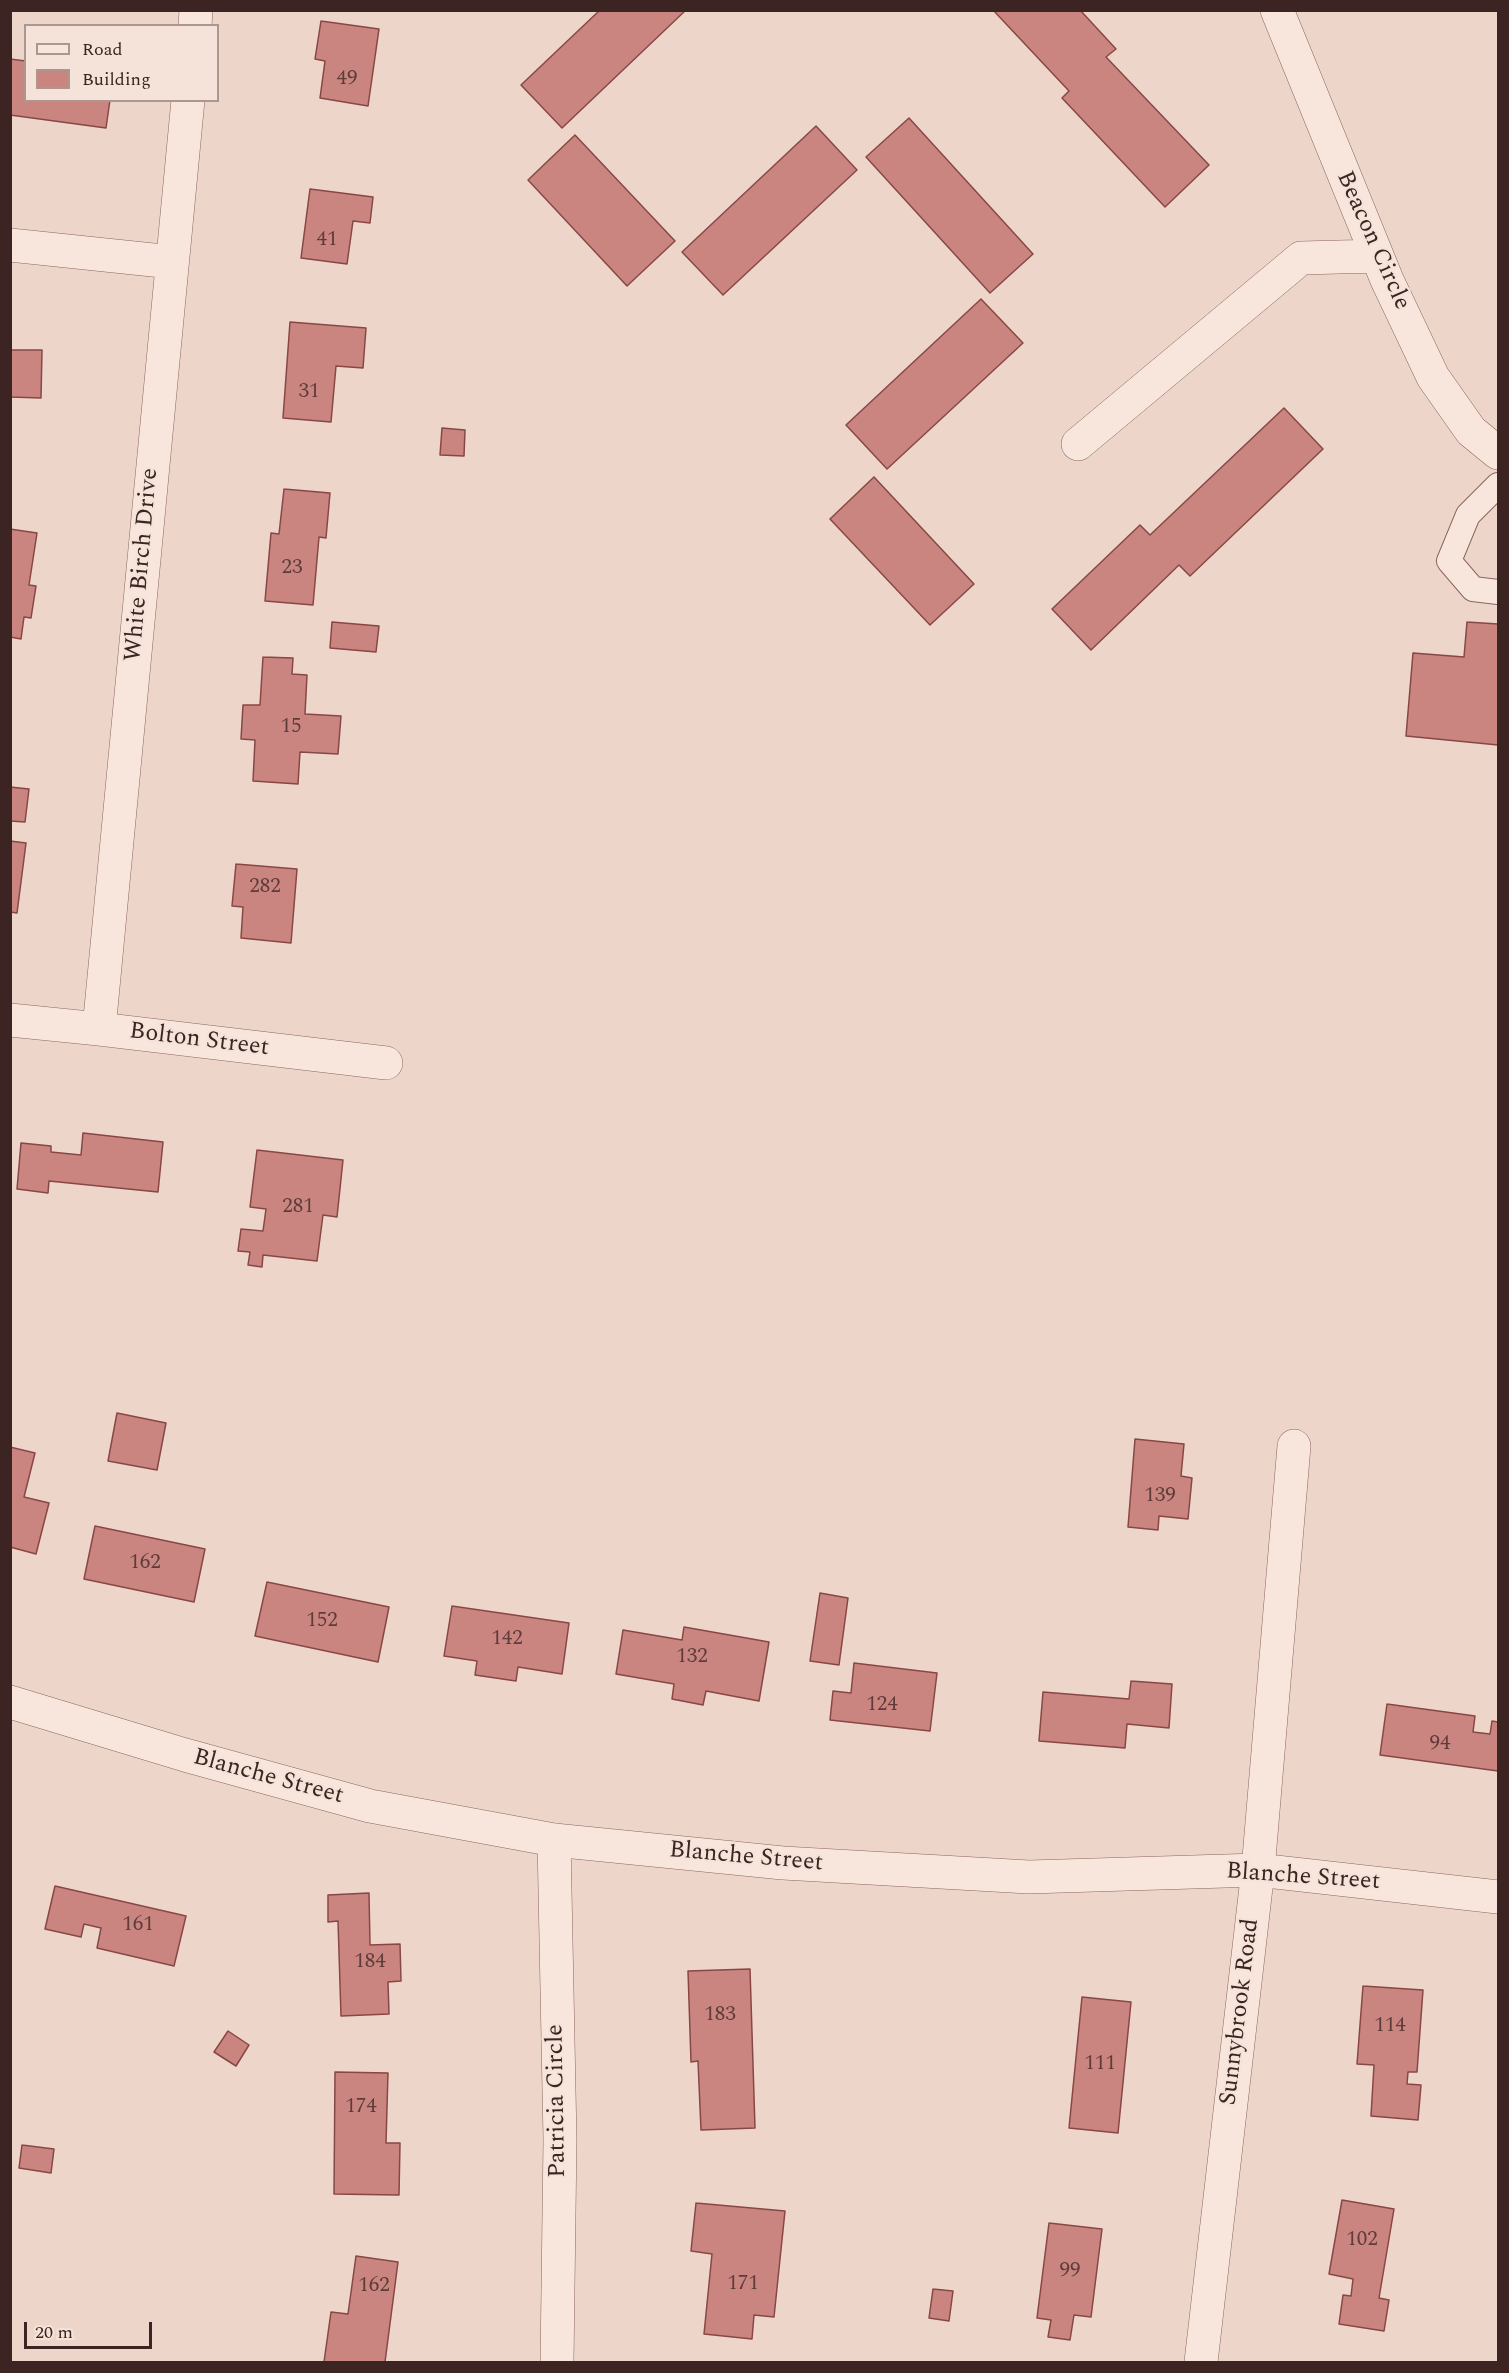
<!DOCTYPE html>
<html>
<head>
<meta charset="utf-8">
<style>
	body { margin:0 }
	#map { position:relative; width:1509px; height:2373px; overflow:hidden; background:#edd6c9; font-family:Spectral,serif }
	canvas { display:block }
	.frame { position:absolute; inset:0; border:12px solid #3b2421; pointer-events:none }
	.legend { position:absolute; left:24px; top:24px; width:195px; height:78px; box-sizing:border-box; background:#f5e3d9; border:2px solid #ab978f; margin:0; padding:8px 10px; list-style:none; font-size:18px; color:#3b2421 }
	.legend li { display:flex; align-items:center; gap:12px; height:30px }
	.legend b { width:30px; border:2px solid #ab978f }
	.scale { position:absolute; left:24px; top:2322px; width:128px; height:27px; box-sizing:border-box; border:3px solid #3b2421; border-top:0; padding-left:8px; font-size:18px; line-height:21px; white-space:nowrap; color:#3b2421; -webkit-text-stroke:4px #f5e3d9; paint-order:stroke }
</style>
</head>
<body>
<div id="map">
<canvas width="1509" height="2373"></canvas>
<div class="frame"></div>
<ul class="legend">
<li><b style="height:8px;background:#f8e6dd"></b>Road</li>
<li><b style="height:16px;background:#ca8581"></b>Building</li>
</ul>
<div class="scale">20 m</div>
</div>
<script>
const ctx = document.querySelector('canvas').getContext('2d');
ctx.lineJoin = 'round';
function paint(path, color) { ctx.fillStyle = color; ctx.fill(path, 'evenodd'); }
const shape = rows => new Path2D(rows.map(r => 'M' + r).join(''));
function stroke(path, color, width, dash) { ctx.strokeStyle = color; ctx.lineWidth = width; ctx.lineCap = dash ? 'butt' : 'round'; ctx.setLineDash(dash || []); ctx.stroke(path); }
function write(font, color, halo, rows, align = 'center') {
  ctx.font = font + ' Spectral,serif'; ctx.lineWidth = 4.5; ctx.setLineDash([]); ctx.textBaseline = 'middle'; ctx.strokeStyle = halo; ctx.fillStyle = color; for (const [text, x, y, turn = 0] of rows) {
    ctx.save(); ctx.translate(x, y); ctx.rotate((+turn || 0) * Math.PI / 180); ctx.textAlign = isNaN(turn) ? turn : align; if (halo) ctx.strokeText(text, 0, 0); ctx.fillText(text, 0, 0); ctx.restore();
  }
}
const building = shape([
	[600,10,686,10,562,128,521,85,600,10],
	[993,10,1080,10,1116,49,1106,57,1209,165,1165,207,1062,98,1069,91,993,10],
	[321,21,379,29,368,106,320,98,325,61,315,59,321,21],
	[10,59,26,61,26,100,110,100,106,128,10,115,10,59],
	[909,118,1033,254,990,293,866,157,909,118],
	[816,126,857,170,723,295,682,252,816,126],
	[575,135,675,241,627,286,528,180,575,135],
	[310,189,373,197,370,223,353,221,347,264,301,258,310,189],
	[981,299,1023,343,887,469,846,425,981,299],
	[290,322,366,328,363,368,336,366,331,422,283,418,290,322],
	[10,350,42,350,41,398,10,397,10,350],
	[1284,408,1323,449,1190,576,1179,565,1091,650,1052,609,1140,525,1150,535,1284,408],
	[442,428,465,430,464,456,440,455,442,428],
	[874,477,974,584,930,625,830,519,874,477],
	[284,489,330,493,326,538,319,537,313,605,265,601,271,533,279,534,284,489],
	[10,529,37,533,29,585,36,586,31,618,24,617,21,639,10,637,10,529],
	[332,622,379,626,376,652,330,648,332,622],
	[1467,622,1498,624,1498,745,1406,736,1413,653,1464,657,1467,622],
	[263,657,293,658,292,674,307,675,305,714,341,716,338,754,300,752,298,784,253,781,255,740,241,739,243,705,260,705,263,657],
	[10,787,29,789,25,822,10,821,10,787],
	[10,841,26,843,17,913,10,912,10,841],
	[236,864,297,869,291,943,241,938,243,907,232,906,236,864],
	[83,1133,163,1142,158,1192,49,1181,48,1193,17,1189,21,1143,51,1146,51,1152,81,1155,83,1133],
	[257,1150,343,1160,337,1217,323,1215,317,1261,263,1255,262,1267,248,1265,250,1252,238,1251,241,1229,263,1231,266,1209,250,1207,257,1150],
	[117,1413,166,1423,157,1470,108,1461,117,1413],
	[1135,1439,1184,1444,1181,1476,1192,1478,1188,1519,1159,1516,1158,1530,1128,1527,1135,1439],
	[10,1447,35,1453,24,1497,49,1503,36,1554,10,1547,10,1447],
	[95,1526,205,1549,194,1602,84,1579,95,1526],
	[267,1582,389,1607,378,1662,255,1636,267,1582],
	[820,1593,848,1598,839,1665,810,1661,820,1593],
	[452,1606,569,1623,562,1674,518,1667,516,1681,475,1675,477,1661,444,1656,452,1606],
	[684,1627,769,1642,759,1701,706,1691,703,1705,672,1699,674,1684,616,1674,623,1630,682,1640,684,1627],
	[854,1663,937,1673,930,1731,830,1720,833,1691,851,1693,854,1663],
	[1131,1681,1172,1684,1169,1728,1127,1724,1125,1748,1039,1741,1043,1692,1129,1699,1131,1681],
	[1387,1704,1475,1716,1473,1732,1490,1734,1492,1721,1498,1722,1498,1771,1380,1755,1387,1704],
	[55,1886,186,1916,174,1966,97,1948,101,1928,84,1924,81,1937,45,1929,55,1886],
	[369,1893,370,1945,400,1944,401,1981,388,1982,389,2014,341,2016,338,1921,328,1922,328,1895,369,1893],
	[750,1969,755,2128,701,2130,698,2061,691,2062,688,1971,750,1969],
	[1363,1986,1423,1990,1417,2072,1408,2072,1407,2084,1421,2085,1418,2120,1371,2116,1374,2065,1357,2064,1363,1986],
	[1082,1997,1131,2002,1118,2133,1069,2128,1082,1997],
	[228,2031,249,2045,236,2066,214,2052,228,2031],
	[335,2072,388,2073,386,2143,400,2143,399,2195,334,2194,335,2072],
	[22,2145,54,2149,51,2173,19,2168,22,2145],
	[1342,2200,1394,2209,1379,2298,1389,2300,1384,2331,1339,2324,1343,2295,1351,2296,1353,2279,1329,2274,1342,2200],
	[696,2203,785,2211,774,2317,754,2315,752,2339,704,2334,712,2254,691,2251,696,2203],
	[1049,2223,1102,2229,1091,2317,1074,2315,1070,2340,1048,2337,1051,2320,1037,2318,1049,2223],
	[356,2256,398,2262,385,2362,324,2362,331,2312,348,2314,356,2256],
	[933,2289,953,2291,949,2321,929,2318,933,2289]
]);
const service = shape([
	[1498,485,1468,515,1449,561,1473,589,1498,592]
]);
const minor = shape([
	[1277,10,1387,280,1433,377,1471,431,1498,453],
	[195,26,196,10],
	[10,245,172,262],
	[1078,444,1301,258,1377,256],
	[10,1020,99,1029,386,1063],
	[99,1029,188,100],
	[10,1702,185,1755,370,1806,554,1840,783,1863,1029,1877,1258,1870,1498,1897],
	[554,1840,560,2140,557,2362],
	[1201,2362,1258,1870,1294,1446]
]);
const numberNames = [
	["49",347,80],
	["41",327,241],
	["31",309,393],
	["23",292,569],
	["15",291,728],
	["282",265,888],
	["281",298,1208],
	["139",1160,1497],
	["162",145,1564],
	["152",322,1622],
	["142",507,1640],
	["132",692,1658],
	["124",882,1706],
	["94",1440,1745],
	["161",138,1926],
	["184",370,1963],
	["183",720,2016],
	["114",1390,2027],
	["111",1100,2065],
	["174",361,2108],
	["102",1362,2241],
	["99",1070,2272],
	["171",743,2285],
	["162",374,2287]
];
const streetNames = [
	["Beacon Circle",1372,241,66],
	["White Birch Drive",143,565,-85],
	["Bolton Street",199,1041,7],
	["Blanche Street",268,1778,15],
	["Blanche Street",746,1858,5],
	["Blanche Street",1303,1878,4],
	["Sunnybrook Road",1241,2012,-83],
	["Patricia Circle",558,2101,-91]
];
paint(building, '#ca8581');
stroke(building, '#884745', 1.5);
stroke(service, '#8a665e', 26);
stroke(minor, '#8a665e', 34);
stroke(service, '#f8e6dd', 24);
stroke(minor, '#f8e6dd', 33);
write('21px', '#5f3c39', null, numberNames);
write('24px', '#3b2421', '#f5e3d9', streetNames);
</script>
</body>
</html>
